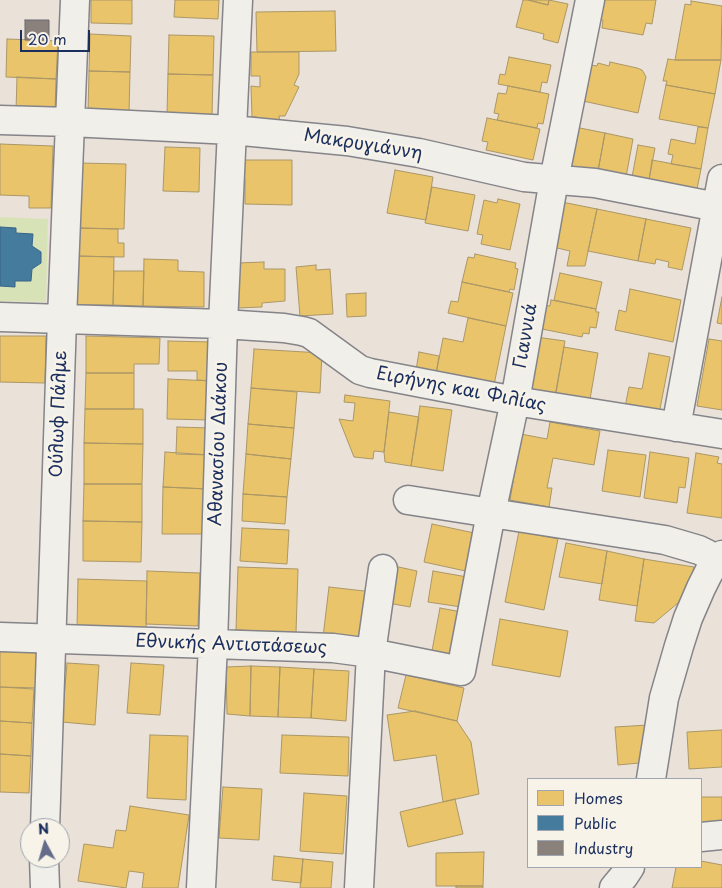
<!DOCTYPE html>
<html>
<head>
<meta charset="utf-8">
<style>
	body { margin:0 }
	#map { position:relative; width:722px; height:888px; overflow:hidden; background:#eae1d9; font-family:"Playpen Sans",sans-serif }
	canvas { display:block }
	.legend { position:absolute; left:527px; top:778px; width:175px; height:90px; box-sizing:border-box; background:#f7f3e8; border:1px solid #9fa5b1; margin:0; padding:6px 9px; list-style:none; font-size:15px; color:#1b2f5e }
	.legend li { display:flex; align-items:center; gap:10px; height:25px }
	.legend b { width:25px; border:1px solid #9fa5b1 }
	.north { position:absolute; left:20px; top:818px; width:50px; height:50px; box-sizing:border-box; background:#f7f3e8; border:1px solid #9fa5b1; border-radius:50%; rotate:354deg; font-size:14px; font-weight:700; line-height:20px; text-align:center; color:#1b2f5e }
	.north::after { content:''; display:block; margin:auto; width:18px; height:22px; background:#636d89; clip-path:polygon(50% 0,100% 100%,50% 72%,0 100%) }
	.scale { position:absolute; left:20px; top:30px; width:70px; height:22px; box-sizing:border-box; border:2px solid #1b2f5e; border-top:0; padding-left:6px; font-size:15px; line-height:18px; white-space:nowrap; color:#1b2f5e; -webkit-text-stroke:4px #f7f3e8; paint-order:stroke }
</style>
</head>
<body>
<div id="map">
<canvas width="722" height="888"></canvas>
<ul class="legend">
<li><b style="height:14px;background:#e9c46a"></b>Homes</li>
<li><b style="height:14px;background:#457b9d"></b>Public</li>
<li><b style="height:14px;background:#8a817c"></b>Industry</li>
</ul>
<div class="north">N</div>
<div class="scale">20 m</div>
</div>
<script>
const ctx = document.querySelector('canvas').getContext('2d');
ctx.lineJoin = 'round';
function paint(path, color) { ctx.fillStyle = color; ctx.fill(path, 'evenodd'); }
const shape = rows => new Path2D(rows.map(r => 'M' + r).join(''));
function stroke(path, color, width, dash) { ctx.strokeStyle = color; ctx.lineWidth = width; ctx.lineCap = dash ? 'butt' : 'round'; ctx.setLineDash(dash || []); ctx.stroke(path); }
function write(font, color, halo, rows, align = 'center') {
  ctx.font = font + ' "Playpen Sans",sans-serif'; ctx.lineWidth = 5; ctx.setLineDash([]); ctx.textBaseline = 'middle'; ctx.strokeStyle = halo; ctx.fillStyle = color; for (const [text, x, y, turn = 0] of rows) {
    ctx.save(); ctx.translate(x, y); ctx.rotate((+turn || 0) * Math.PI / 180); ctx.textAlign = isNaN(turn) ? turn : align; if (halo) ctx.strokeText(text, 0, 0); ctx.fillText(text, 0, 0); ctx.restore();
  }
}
const green = shape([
	[0,217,48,219,46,302,0,301]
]);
const homes = shape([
	[91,0,132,0,132,24,91,23,91,0],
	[175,0,219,0,218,19,174,17,175,0],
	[523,0,528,0,548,5,549,0,568,4,558,43,543,39,544,34,516,27,523,0],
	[528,0,549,0,548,5,528,0],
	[603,0,656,0,652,24,646,23,643,35,602,28,603,20,600,19,603,0],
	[691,1,722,6,721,60,675,60,685,4,691,5,691,1],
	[335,11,336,51,257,52,256,12,335,11],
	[90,34,131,36,130,72,89,71,90,34],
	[169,35,214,36,213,75,168,74,169,35],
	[7,39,58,41,56,79,6,77,7,39],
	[251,52,299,52,299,74,294,85,299,87,285,116,279,116,280,122,257,122,257,117,252,117,251,86,260,87,260,76,251,76,251,52],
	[509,57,551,65,547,83,542,82,540,92,498,84,500,74,505,75,509,57],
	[668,59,675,60,721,60,715,94,666,85,667,81,663,81,668,59],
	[610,62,637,68,642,70,644,73,646,77,645,81,638,113,583,101,591,65,597,66,598,63,609,66,610,62],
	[89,71,130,72,129,113,88,112,89,71],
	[168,74,213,75,212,116,167,115,168,74],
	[17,77,56,79,55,112,16,111,17,77],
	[666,85,715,94,708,128,659,119,666,85],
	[508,86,549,94,543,124,538,123,537,128,497,120,499,114,494,113,498,93,506,94,508,86],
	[487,118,540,129,533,160,486,150,488,142,482,141,487,118],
	[575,127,605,133,598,171,567,165,575,127],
	[698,127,708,128,701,169,671,164,673,155,668,154,671,139,695,144,698,127],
	[605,133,633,139,626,177,598,171,605,133],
	[0,144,53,146,51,208,29,208,29,196,0,195,0,144],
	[638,145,655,148,649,180,632,177,638,145],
	[165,147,200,148,199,192,163,191,165,147],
	[239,160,292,160,292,205,245,204,245,179,239,179,239,160],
	[652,160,701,169,697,189,649,180,652,160],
	[79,163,126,164,124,229,78,228,79,163],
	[395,170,433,177,426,220,387,213,395,170],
	[432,187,475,195,468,231,425,223,432,187],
	[498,199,520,204,510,250,481,244,483,235,477,234,484,200,497,203,498,199],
	[562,202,597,209,585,266,567,266,570,251,553,247,562,202],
	[597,209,646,219,638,261,588,251,597,209],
	[646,219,691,228,682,270,668,267,669,262,656,259,655,264,638,261,646,219],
	[78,228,118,229,118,243,124,243,124,257,77,256,78,228],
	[475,254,516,263,515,268,518,269,514,290,510,289,509,292,462,282,468,257,474,258,475,254],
	[77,256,114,257,113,305,76,305,77,256],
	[144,259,178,260,178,271,204,272,204,307,143,306,144,259],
	[264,262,264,269,285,269,285,301,262,303,262,307,238,308,237,263,264,262],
	[316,265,316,270,330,269,333,314,300,316,296,267,316,265],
	[114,271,144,271,143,306,113,305,114,271],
	[560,273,602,282,596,309,554,300,560,273],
	[462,282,513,293,506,326,448,313,451,301,458,302,462,282],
	[630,289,681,300,673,342,615,330,619,310,626,312,630,289],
	[366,293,366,316,347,317,346,294,366,293],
	[722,297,722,324,717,323,722,297],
	[551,300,596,309,596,312,599,312,596,328,590,327,589,334,583,333,582,337,542,329,543,305,550,306,551,300],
	[468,318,506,326,494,385,436,374,443,338,463,342,468,318],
	[0,336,46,336,45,383,0,382,0,336],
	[86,336,160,338,159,364,134,364,134,373,86,373,86,336],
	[536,337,565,341,555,396,526,391,536,337],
	[709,339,722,341,722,410,697,406,709,339],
	[168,341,213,342,212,381,197,380,197,371,168,371,168,341],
	[564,347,598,353,590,399,556,393,564,347],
	[254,349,322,353,320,393,251,388,254,349],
	[419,352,439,356,436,374,416,370,419,352],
	[649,353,670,357,659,414,625,407,629,387,642,389,649,353],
	[86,373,134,373,134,409,85,409,86,373],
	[168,379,212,381,210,420,167,419,168,379],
	[251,388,297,392,294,428,248,424,251,388],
	[345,395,390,401,384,452,374,451,373,459,354,457,339,419,353,421,355,403,344,402,345,395],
	[420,406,452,410,443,471,411,466,420,406],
	[85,409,143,409,143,444,84,443,85,409],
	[389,412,419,417,411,466,385,462,384,452,389,412],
	[550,422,600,431,594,465,553,458,547,488,552,488,549,507,510,500,521,434,547,439,550,422],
	[248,424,294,428,291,459,246,454,248,424],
	[177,427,211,428,210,455,176,454,177,427],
	[84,443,143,444,142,484,84,484,84,443],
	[608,450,646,455,640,497,602,491,608,450],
	[165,452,210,455,208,489,163,487,165,452],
	[650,452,689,458,685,488,679,487,677,503,644,498,650,452],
	[696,453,719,457,717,463,722,464,722,518,687,513,696,453],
	[246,454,291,459,287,497,243,494,246,454],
	[84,484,142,484,142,522,83,521,84,484],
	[163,487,208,489,206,534,162,534,163,487],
	[243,494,287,497,285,524,242,521,243,494],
	[83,521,142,522,141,562,83,561,83,521],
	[432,524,479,534,470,572,424,562,432,524],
	[242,528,289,530,287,564,240,561,242,528],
	[519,531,558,539,544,610,505,602,519,531],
	[566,543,607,551,602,584,559,577,566,543],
	[607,551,644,559,637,606,599,600,607,551],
	[644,559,694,567,690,593,654,623,635,621,644,559],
	[394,566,417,571,410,607,388,603,394,566],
	[238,567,298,569,296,633,236,630,238,567],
	[147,571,200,573,198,626,146,624,147,571],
	[433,571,473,578,468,608,428,602,433,571],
	[78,579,147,581,146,631,77,629,78,579],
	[329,587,373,592,368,642,323,637,329,587],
	[440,608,467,613,458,661,431,656,440,608],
	[500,619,568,631,560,677,492,665,500,619],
	[0,650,42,652,41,688,0,687,0,650],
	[67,663,99,665,95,725,62,722,67,663],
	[131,663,164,665,160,715,127,713,131,663],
	[251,666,250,716,227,714,226,667,251,666],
	[251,666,280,667,278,717,250,716,251,666],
	[280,667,314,669,311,718,278,717,280,667],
	[314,669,349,671,346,721,311,718,314,669],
	[406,675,464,688,457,721,398,708,406,675],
	[0,687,34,689,32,723,0,721,0,687],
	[415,711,457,721,471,742,479,794,443,802,436,755,394,761,387,715,415,711],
	[0,721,32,723,31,756,0,754,0,721],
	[648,725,650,762,618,765,615,727,648,725],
	[722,730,722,767,689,769,687,732,722,730],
	[150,735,188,736,186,800,147,798,150,735],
	[282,735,349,737,348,776,280,773,282,735],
	[0,754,31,756,29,793,0,792,0,754],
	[223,787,262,789,259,840,219,838,223,787],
	[304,793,347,796,343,854,300,851,304,793],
	[701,797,722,797,722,828,701,828,701,797],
	[455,799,463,834,408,847,400,812,455,799],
	[130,806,189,815,178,888,142,888,144,873,129,871,126,888,78,881,84,844,113,848,116,830,126,831,130,806],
	[484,852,483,886,436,886,436,853,484,852],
	[274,856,303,859,301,883,272,880,274,856],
	[303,859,333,862,331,888,300,888,303,859],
	[701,861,722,865,722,888,672,888,676,867,701,867,701,861],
	[456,886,483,886,483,888,456,888,456,886]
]);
const public = shape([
	[0,227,16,228,16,233,33,234,32,246,41,252,41,263,32,269,31,281,15,281,15,287,0,286,0,227]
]);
const industry = shape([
	[25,20,49,20,49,40,25,40,25,20]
]);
const minor = shape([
	[0,120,70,122,232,130,347,141,419,153,524,177,595,183,722,208],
	[0,317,223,324,284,328,302,331,309,333,360,370,370,373,515,401,722,434],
	[676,427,722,179],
	[408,500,665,540,699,550,707,554,717,561],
	[0,637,333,648,371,653,461,671,491,513,515,401,554,180,590,0],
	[651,779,664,698,679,646,688,618,701,588,709,572,722,555],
	[45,828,62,319,75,0],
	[701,837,722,835],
	[44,858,45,888],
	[201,888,213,645,223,324,238,0],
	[359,888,371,653,383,569],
	[614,888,624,876,630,867]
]);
const streetNames = [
	["Μακρυγιάννη",363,145,9],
	["Γιαννιά",526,336,-80],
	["Ειρήνης και Φιλίας",461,390,11],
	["Ούλωφ Πάλμε",59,414,-88],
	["Αθανασίου Διάκου",219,444,-88],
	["Εθνικής Αντιστάσεως",231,645,2]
];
paint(green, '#d7e3b7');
paint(homes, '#e9c46a');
stroke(homes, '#ab9766', 1);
paint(public, '#457b9d');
stroke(public, '#38648a', 1);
paint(industry, '#8a817c');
stroke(industry, '#696873', 1);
stroke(minor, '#848489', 31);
stroke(minor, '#f1efea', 28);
write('18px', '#1b2f5e', '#f7f3e8', streetNames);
</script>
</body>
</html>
